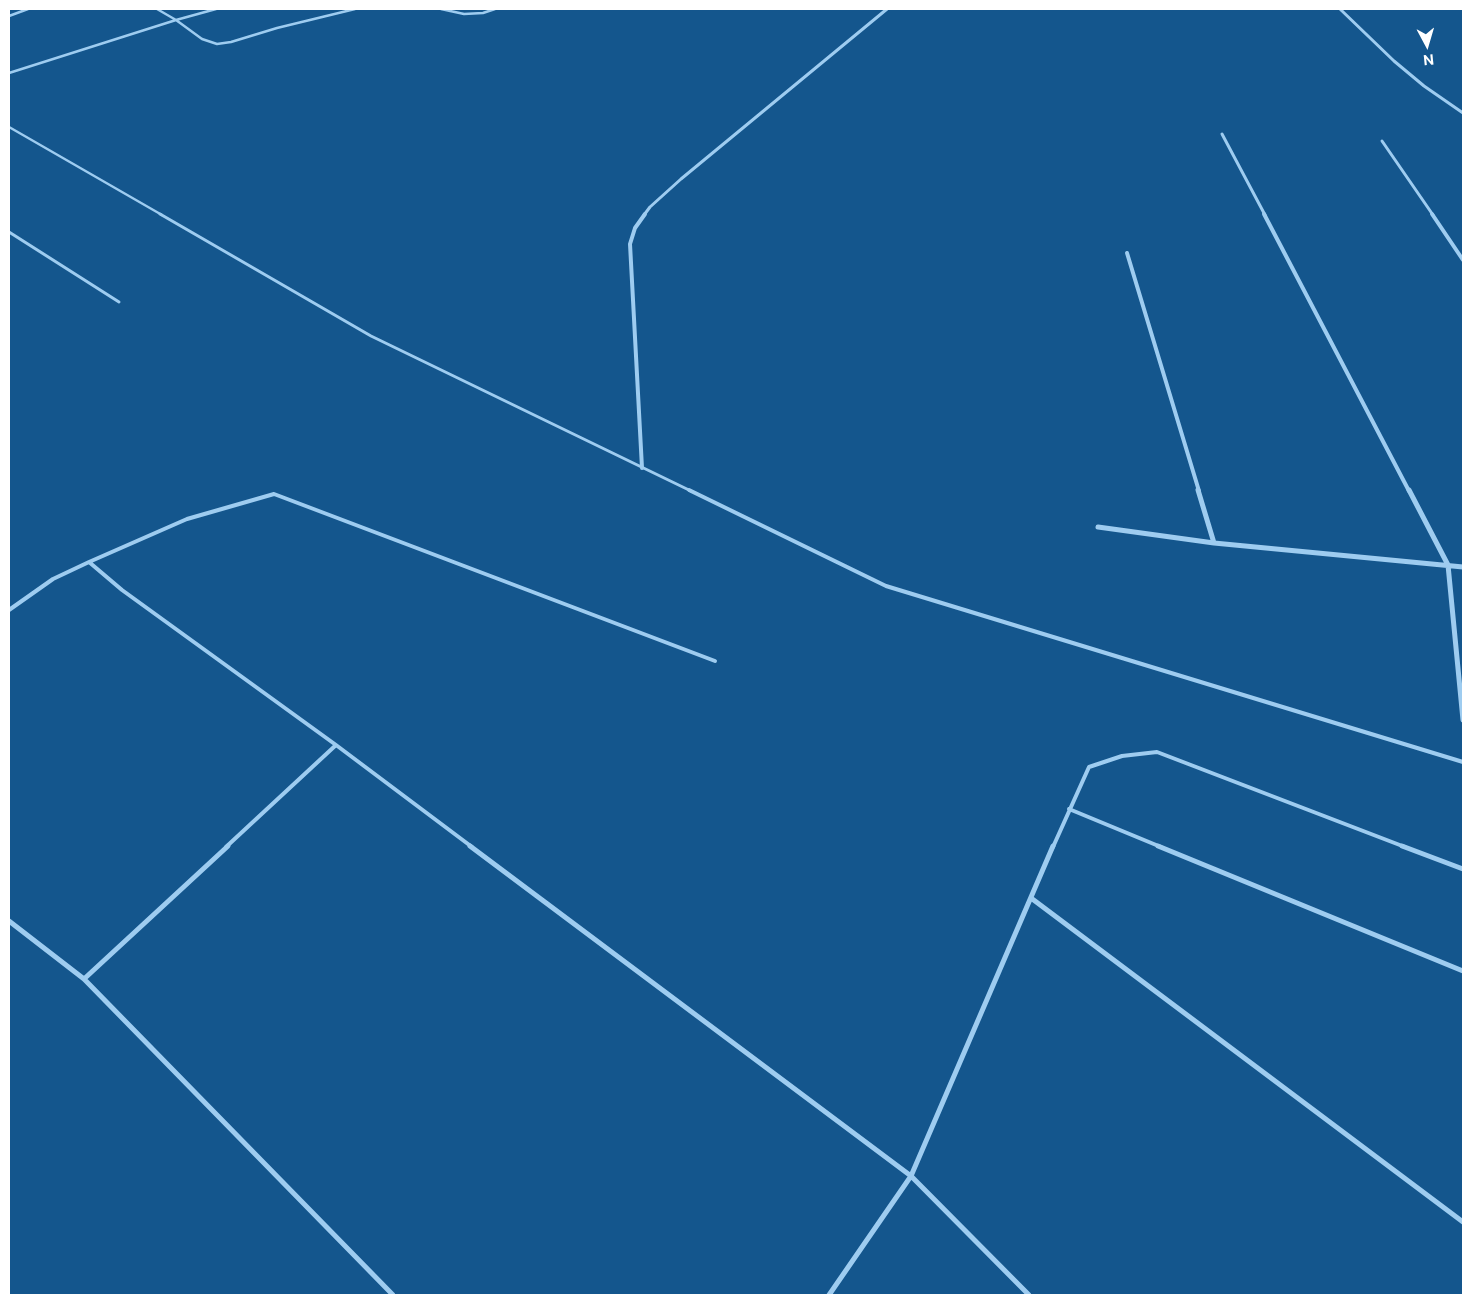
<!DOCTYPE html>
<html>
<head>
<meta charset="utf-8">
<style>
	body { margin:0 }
	#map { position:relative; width:1472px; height:1304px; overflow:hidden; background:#14568d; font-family:"Public Sans",sans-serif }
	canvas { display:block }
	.frame { position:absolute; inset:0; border:10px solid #fff; pointer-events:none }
	.north { position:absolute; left:1402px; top:20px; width:50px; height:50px; -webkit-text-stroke:4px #14568d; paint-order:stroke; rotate:174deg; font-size:14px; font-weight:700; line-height:20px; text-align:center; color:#fff }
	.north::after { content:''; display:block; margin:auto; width:18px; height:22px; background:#fff; clip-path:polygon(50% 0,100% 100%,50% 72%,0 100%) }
</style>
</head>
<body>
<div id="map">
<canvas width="1472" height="1304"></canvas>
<div class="frame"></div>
<div class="north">N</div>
</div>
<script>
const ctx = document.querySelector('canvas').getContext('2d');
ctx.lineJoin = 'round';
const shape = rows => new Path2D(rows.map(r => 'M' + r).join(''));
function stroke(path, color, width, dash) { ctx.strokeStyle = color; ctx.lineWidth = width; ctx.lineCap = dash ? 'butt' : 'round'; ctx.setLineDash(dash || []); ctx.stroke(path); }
const serviceFar3 = shape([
	[157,9,176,20,216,9],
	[441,9,464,14,483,13,495,9],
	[9,16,28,9],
	[9,73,176,20,202,39,217,44,231,42,277,28,355,9],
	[9,127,162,215]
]);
const serviceFar2 = shape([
	[160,214,371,336,691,491],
	[9,232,119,302]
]);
const serviceFar1 = shape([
	[689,490,886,586,1463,762],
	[89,562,187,519,274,494,715,661],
	[9,610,53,579,89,562,122,590,336,745,472,847],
	[1069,809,1161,847],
	[226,847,336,745],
	[1053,847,1089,767,1122,756,1157,752,1405,847]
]);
const service = shape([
	[470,846,911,1176,1029,1295],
	[1158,846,1463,971],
	[1402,846,1463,869],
	[1031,898,1463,1222],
	[9,921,84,979,393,1295],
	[84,979,228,846],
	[829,1295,911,1176,1053,846]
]);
const minorFar2 = shape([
	[1340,9,1394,61,1424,86,1463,113],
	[1222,134,1265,215],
	[1382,141,1433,215],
	[644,215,650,207,681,179,887,9]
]);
const minorFar1 = shape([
	[1264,214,1409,491],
	[1432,214,1463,260],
	[1127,253,1199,491],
	[642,468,630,244,635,228,645,214]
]);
const minor = shape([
	[1198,490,1214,543],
	[1409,490,1448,565,1463,720],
	[1098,527,1214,543,1463,567]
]);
stroke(serviceFar3, '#9eccf0', 2.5);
stroke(serviceFar2, '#9eccf0', 3);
stroke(serviceFar1, '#9eccf0', 4);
stroke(service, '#9eccf0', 5);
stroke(minorFar2, '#9eccf0', 3);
stroke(minorFar1, '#9eccf0', 4);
stroke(minor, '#9eccf0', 5);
</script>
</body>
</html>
